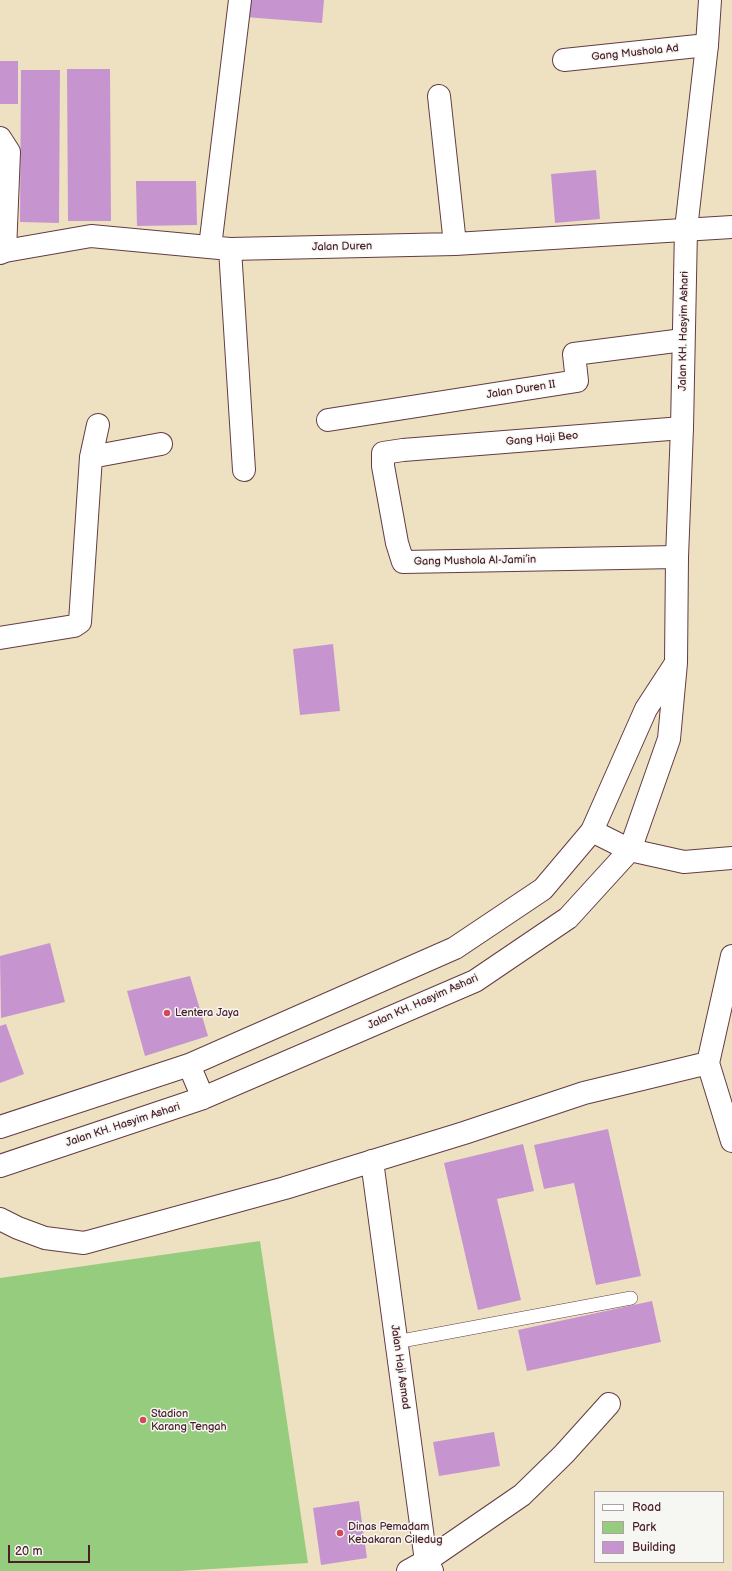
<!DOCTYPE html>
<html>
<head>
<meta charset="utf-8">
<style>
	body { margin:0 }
	#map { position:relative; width:732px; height:1571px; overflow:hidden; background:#eee1c2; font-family:"Balsamiq Sans",sans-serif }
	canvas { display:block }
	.legend { position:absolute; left:594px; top:1491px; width:130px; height:72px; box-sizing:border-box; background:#f6f6f2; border:1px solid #b1a0a2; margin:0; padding:5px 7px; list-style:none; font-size:12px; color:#4a1f2b }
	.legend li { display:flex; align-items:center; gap:8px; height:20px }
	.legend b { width:20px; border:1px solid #b1a0a2 }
	.scale { position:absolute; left:8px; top:1545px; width:82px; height:18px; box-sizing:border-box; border:2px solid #4a1f2b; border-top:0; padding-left:5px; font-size:12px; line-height:14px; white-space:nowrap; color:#4a1f2b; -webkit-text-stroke:3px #f6f6f2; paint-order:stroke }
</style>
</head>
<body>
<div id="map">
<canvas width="732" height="1571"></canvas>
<ul class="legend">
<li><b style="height:5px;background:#fff"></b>Road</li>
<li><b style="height:11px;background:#96cc7e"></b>Park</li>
<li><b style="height:11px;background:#c695cf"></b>Building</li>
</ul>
<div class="scale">20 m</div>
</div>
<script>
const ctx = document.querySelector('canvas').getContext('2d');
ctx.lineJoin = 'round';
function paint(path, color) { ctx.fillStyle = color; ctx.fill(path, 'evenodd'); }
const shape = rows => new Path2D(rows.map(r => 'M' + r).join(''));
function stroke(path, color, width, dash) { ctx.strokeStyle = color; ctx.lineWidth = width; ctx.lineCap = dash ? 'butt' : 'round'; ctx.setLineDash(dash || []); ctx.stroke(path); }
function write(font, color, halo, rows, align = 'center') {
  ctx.font = font + ' "Balsamiq Sans",sans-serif'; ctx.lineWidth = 3; ctx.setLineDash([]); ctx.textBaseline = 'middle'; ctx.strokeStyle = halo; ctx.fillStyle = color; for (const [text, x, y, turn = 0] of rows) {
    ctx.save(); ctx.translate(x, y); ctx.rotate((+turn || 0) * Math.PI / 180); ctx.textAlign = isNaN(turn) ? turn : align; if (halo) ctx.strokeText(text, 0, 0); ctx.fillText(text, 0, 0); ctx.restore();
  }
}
const green = shape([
	[260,1241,308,1563,180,1571,0,1571,0,1278]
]);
const building = shape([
	[246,0,324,0,322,23,245,17],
	[0,61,18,61,18,104,0,104],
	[67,69,110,69,111,221,68,221],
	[21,70,60,70,59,223,20,222],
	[596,170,600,219,555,223,551,174],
	[136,181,196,181,197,225,137,226],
	[333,644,340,711,300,715,293,649],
	[50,943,65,1002,1,1018,0,956],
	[190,976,208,1036,145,1056,127,991],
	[6,1024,24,1074,0,1083,0,1026],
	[608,1129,641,1276,596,1285,574,1183,544,1189,534,1145],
	[523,1144,534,1191,497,1199,521,1300,478,1310,444,1163],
	[652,1301,661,1342,527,1371,518,1330],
	[494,1432,500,1466,439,1476,433,1442],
	[359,1501,367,1558,321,1565,313,1508]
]);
const service = shape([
	[396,1342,631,1298]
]);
const minor = shape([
	[564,60,707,45],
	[439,96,455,244],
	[0,138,9,152,5,251],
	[210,247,240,0],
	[230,249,244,470],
	[0,253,5,251,91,236,230,249,455,244,732,227],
	[328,420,577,381,574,354,683,340],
	[91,457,161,444],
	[677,557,403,562,397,543,383,466,383,453,403,450,682,428],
	[0,638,74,626,80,622,91,457,98,425],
	[732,956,708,1063,732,1141],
	[372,1161,426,1561,432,1571],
	[0,1219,18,1228,45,1238,84,1243,285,1188,464,1133,584,1093,708,1063],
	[408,1571,426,1561,522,1495,564,1454,609,1404]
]);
const tertiary = shape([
	[592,831,630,850,684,862,732,858]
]);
const primary = shape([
	[189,1065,203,1098],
	[0,1127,189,1065,455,948,543,889,592,831,646,709,674,666],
	[0,1166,203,1098,475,981,568,918,630,850,669,739,676,663,677,557,682,428,686,229,707,45,710,0]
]);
const markers = [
	[167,1013,4,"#d1495b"],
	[143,1420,4,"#d1495b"],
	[340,1533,4,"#d1495b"]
];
const streetNames = [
	["Gang Mushola Ad",635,53,-6],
	["Jalan Duren",342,247,-1],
	["Jalan KH. Hasyim Ashari",684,331,-89],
	["Jalan Duren II",521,390,-9],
	["Gang Haji Beo",542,439,-5],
	["Gang Mushola Al-Jami’in",475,561,-1],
	["Jalan KH. Hasyim Ashari",423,1002,-24],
	["Jalan KH. Hasyim Ashari",123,1125,-18],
	["Jalan Haji Asmad",400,1367,82]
];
const poiNames = [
	["Lentera Jaya",175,1013],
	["Stadion",151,1414],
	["Karang Tengah",151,1427],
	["Dinas Pemadam",348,1527],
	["Kebakaran Ciledug",348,1540]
];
paint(green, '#96cc7e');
paint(building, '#c695cf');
stroke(service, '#633c42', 14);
stroke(minor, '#633c42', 24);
stroke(tertiary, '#633c42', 24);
stroke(primary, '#633c42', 24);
stroke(service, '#fff', 13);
stroke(minor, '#fff', 22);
stroke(tertiary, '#fff', 22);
stroke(primary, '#fff', 22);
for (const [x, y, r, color] of markers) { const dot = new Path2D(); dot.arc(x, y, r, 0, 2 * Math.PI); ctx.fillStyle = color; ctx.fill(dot); stroke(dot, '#f6f6f2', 1.5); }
write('11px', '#4a1f2b', '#f6f6f2', streetNames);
write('11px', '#4a1f2b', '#f6f6f2', poiNames, 'left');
</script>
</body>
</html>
